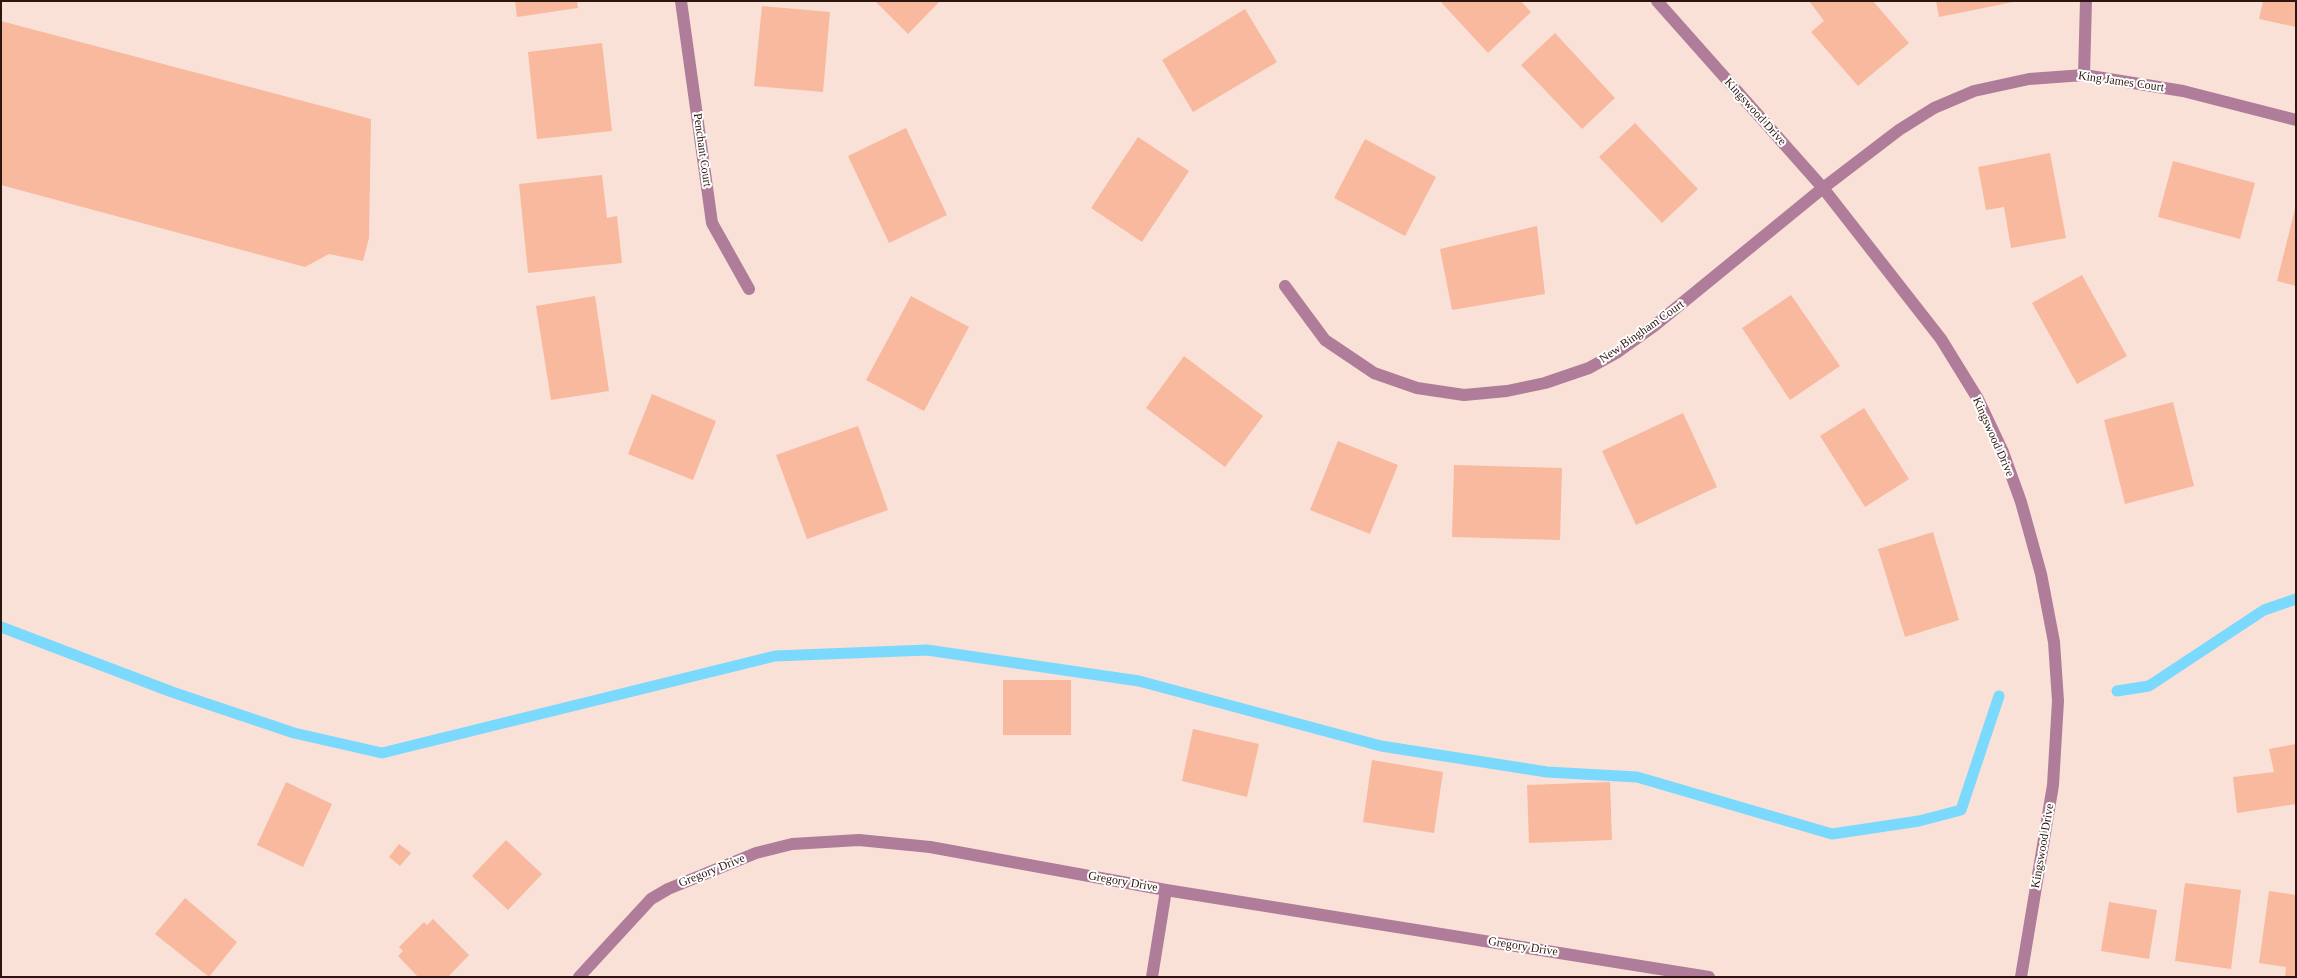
<!DOCTYPE html>
<html>
<head>
<meta charset="utf-8">
<style>
	body { margin:0 }
	#map { position:relative; width:2297px; height:978px; overflow:hidden; background:#f9e1d8; font-family:Georgia,serif }
	canvas { display:block }
	.frame { position:absolute; inset:0; border:2px solid #2b170e; pointer-events:none }
</style>
</head>
<body>
<div id="map">
<canvas width="2297" height="978"></canvas>
<div class="frame"></div>
</div>
<script>
const ctx = document.querySelector('canvas').getContext('2d');
ctx.lineJoin = 'round';
const shape = rows => new Path2D(rows.map(r => 'M' + r).join(''));
function stroke(path, color, width, dash) { ctx.strokeStyle = color; ctx.lineWidth = width; ctx.lineCap = dash ? 'butt' : 'round'; ctx.setLineDash(dash || []); ctx.stroke(path); }
function paint(path, color) { ctx.fillStyle = color; ctx.fill(path, 'evenodd'); }
function write(font, color, halo, rows, align = 'center') {
  ctx.font = font + ' Georgia,serif'; ctx.lineWidth = 4; ctx.setLineDash([]); ctx.textBaseline = 'middle'; ctx.strokeStyle = halo; ctx.fillStyle = color; for (const [text, x, y, turn = 0] of rows) {
    ctx.save(); ctx.translate(x, y); ctx.rotate((+turn || 0) * Math.PI / 180); ctx.textAlign = isNaN(turn) ? turn : align; if (halo) ctx.strokeText(text, 0, 0); ctx.fillText(text, 0, 0); ctx.restore();
  }
}
const stream = shape([
	[1,627,172,692,294,733,382,753,775,656,927,650,1139,681,1381,746,1547,772,1637,777,1832,834,1919,821,1961,810,1999,696],
	[2117,691,2149,686,2264,610,2296,599]
]);
const building = shape([
	[515,1,577,1,578,8,517,17],
	[875,1,940,1,908,34],
	[1440,1,1521,1,1531,12,1488,53],
	[1809,1,1873,1,1909,43,1858,86,1811,32,1824,21],
	[1936,1,2013,1,2013,2,1939,17],
	[2263,1,2296,1,2296,27,2259,19],
	[762,6,830,12,823,92,754,86],
	[1245,9,1277,62,1193,112,1162,60],
	[1,21,371,119,369,238,363,261,329,254,305,267,1,185],
	[1555,33,1615,98,1582,129,1521,65],
	[602,43,612,131,537,139,528,52],
	[1635,123,1698,189,1662,223,1599,157],
	[906,128,947,215,889,243,848,156],
	[1138,137,1189,171,1142,242,1091,208],
	[1365,139,1436,177,1405,236,1334,198],
	[2050,153,2066,238,2011,248,2004,207,1986,210,1978,167],
	[2173,161,2255,183,2240,239,2158,217],
	[602,175,607,218,617,216,622,263,528,273,519,184],
	[2296,205,2296,286,2277,281],
	[1537,226,1545,294,1452,310,1440,249],
	[2082,275,2127,356,2077,384,2032,303],
	[1791,295,1840,366,1790,400,1742,328],
	[595,296,609,391,551,400,536,306],
	[911,296,969,327,924,411,866,380],
	[1184,356,1263,416,1225,467,1146,408],
	[652,394,716,421,693,480,628,454],
	[2173,402,2194,486,2125,504,2104,420],
	[1864,408,1909,479,1865,507,1820,436],
	[1683,413,1717,487,1636,525,1602,451],
	[858,426,888,510,807,539,776,455],
	[1338,441,1398,465,1370,534,1310,510],
	[1454,465,1562,468,1560,540,1452,537],
	[1933,532,1959,620,1905,637,1878,549],
	[1003,680,1071,680,1071,735,1003,735],
	[1193,729,1259,744,1247,797,1182,781],
	[2296,744,2296,804,2237,813,2233,777,2274,772,2269,749],
	[1372,760,1443,772,1434,833,1363,822],
	[286,782,332,804,303,867,257,845],
	[1610,782,1612,840,1529,843,1527,785],
	[506,840,542,874,508,910,472,876],
	[399,844,411,853,400,866,389,857],
	[2185,883,2241,890,2231,969,2175,961],
	[2269,891,2296,895,2296,977,2285,977,2286,967,2259,963],
	[185,898,237,942,209,977,155,934],
	[2109,902,2157,910,2149,959,2101,951],
	[433,919,469,955,448,977,418,977,398,956,403,951,399,947,424,922,427,925]
]);
const minor = shape([
	[681,1,712,223,749,289],
	[1657,1,1823,188,1941,339,1978,399,2003,452,2021,502,2041,574,2054,642,2058,701,2053,785,2021,977],
	[2084,75,2086,1],
	[1285,286,1325,340,1374,373,1417,388,1464,395,1507,391,1545,383,1589,368,1616,353,1654,326,1823,188,1899,130,1934,108,1974,91,2029,79,2084,75,2183,91,2296,120],
	[579,977,651,899,668,889,756,853,792,844,859,840,930,847,1166,890,1709,977],
	[1152,977,1166,890]
]);
const streetNames = [
	["King James Court",2121,82,8],
	["Kingswood Drive",1755,112,48],
	["Penchant Court",702,150,82],
	["New Bingham Court",1642,332,-35],
	["Kingswood Drive",1993,437,66],
	["Kingswood Drive",2043,846,-80],
	["Gregory Drive",712,871,-22],
	["Gregory Drive",1123,882,10],
	["Gregory Drive",1523,947,9]
];
stroke(stream, '#7ad9fc', 11);
paint(building, '#f8b99e');
stroke(minor, '#af7d9a', 12);
write('12px', '#2b170e', '#fff', streetNames);
</script>
</body>
</html>
